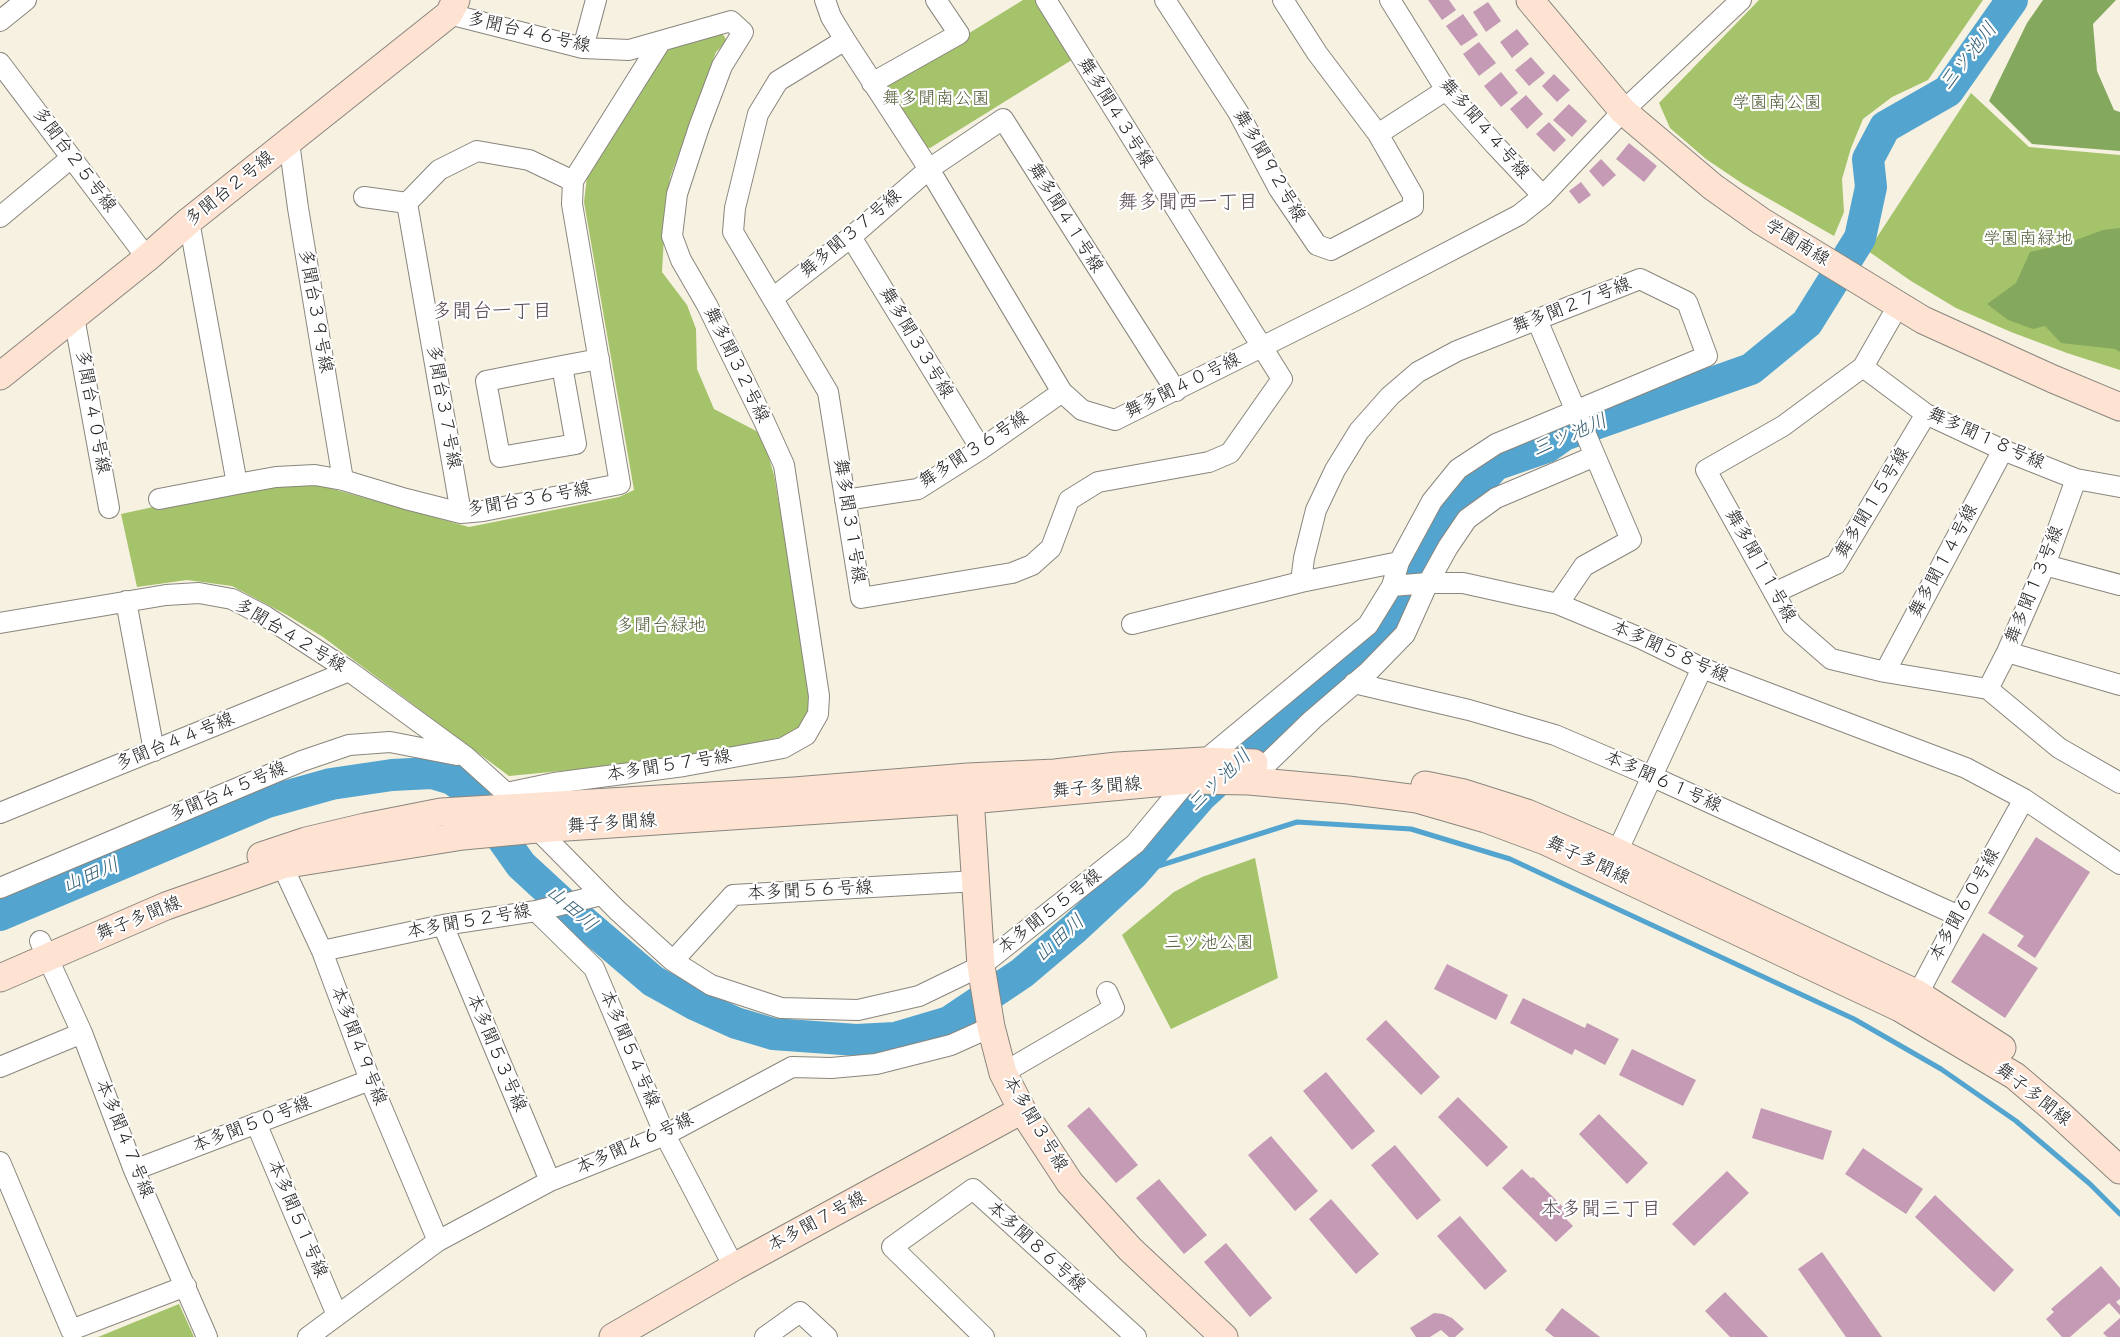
<!DOCTYPE html>
<html>
<head>
<meta charset="utf-8">
<style>
	body { margin:0 }
	canvas { display:block; background:#f6f1e1 }
</style>
</head>
<body>
<canvas width="2120" height="1337"></canvas>
<script>
const ctx = document.querySelector('canvas').getContext('2d');
ctx.lineJoin = 'round';
function paint(path, color) { ctx.fillStyle = color; ctx.fill(path, 'evenodd'); }
const shape = rows => new Path2D(rows.map(r => 'M' + r).join(''));
function stroke(path, color, width, dash) { ctx.strokeStyle = color; ctx.lineWidth = width; ctx.lineCap = dash ? 'butt' : 'round'; ctx.setLineDash(dash || []); ctx.stroke(path); }
function write(font, color, halo, rows, align = 'center') {
  ctx.font = font + ' "Balsamiq Sans","Klee One",sans-serif'; ctx.lineWidth = 4.5; ctx.setLineDash([]); ctx.textBaseline = 'middle'; ctx.strokeStyle = halo; ctx.fillStyle = color; for (const [text, x, y, turn = 0] of rows) {
    ctx.save(); ctx.translate(x, y); ctx.rotate((+turn || 0) * Math.PI / 180); ctx.textAlign = isNaN(turn) ? turn : align; if (halo) ctx.strokeText(text, 0, 0); ctx.fillText(text, 0, 0); ctx.restore();
  }
}
const green = shape([
	[1023,0,1039,0,1075,58,930,148,919,146,883,86],
	[1759,0,1983,0,1928,80,1892,97,1863,119,1851,148,1842,179,1844,212,1834,236,1743,184,1706,159,1670,128,1659,103],
	[720,30,727,41,716,52,670,178,665,219,662,272,687,305,696,329,697,369,714,409,762,434,774,475,812,695,808,717,795,734,685,759,509,776,323,637,287,615,232,586,187,580,137,587,121,514,222,492,315,484,469,527,619,497,634,490,584,202,587,177,667,51,689,38],
	[1971,93,2029,147,2120,155,2120,370,2067,353,2011,332,1956,308,1911,281,1868,251],
	[1255,858,1278,978,1171,1029,1122,935,1174,892,1202,877],
	[179,1304,194,1337,98,1337]
]);
const forest = shape([
	[2043,0,2116,0,2093,24,2097,71,2114,110,2120,112,2120,151,2032,144,1989,101,2027,23],
	[2120,228,2120,352,2115,349,2061,343,2045,326,2033,329,2008,320,1987,304,2016,283,2030,252,2065,244,2103,230]
]);
const stream = shape([
	[1133,874,1297,822,1411,829,1510,859,1854,1019,1941,1069,2016,1121,2090,1184,2120,1214]
]);
const river = shape([
	[0,915,267,802,331,784,392,775,432,773,452,779,468,790,521,865,572,912,653,981,696,1005,736,1023,773,1034,856,1040,895,1038,949,1022,1022,973,1075,928,1133,874,1201,796,1334,675,1400,604,1438,530,1495,465,1547,447,1564,435,1751,369,1807,323,1860,238,1871,187,1868,159,1885,127,1948,91,2012,0]
]);
const building = shape([
	[1428,0,1449,0,1456,10,1442,20],
	[1488,2,1501,21,1486,32,1473,12],
	[1463,14,1478,35,1461,46,1446,26],
	[1517,29,1529,44,1512,58,1500,42],
	[1479,42,1496,63,1479,76,1463,54],
	[1531,57,1545,73,1529,86,1515,70],
	[1501,72,1518,93,1501,107,1484,86],
	[1554,74,1570,90,1557,102,1542,86],
	[1526,95,1543,114,1527,129,1510,109],
	[1569,104,1587,121,1572,137,1553,120],
	[1549,122,1566,140,1554,152,1536,134],
	[1629,143,1657,166,1644,182,1616,159],
	[1601,159,1616,175,1603,187,1589,171],
	[1581,182,1591,195,1579,204,1569,191],
	[2036,837,2090,872,2035,958,2017,946,2024,936,1988,913],
	[1983,933,2038,968,2005,1018,1951,982],
	[1447,964,1508,995,1496,1020,1434,989],
	[1523,998,1585,1028,1587,1023,1619,1039,1605,1065,1575,1049,1572,1055,1510,1023],
	[1386,1020,1440,1077,1421,1095,1366,1039],
	[1632,1049,1696,1080,1683,1106,1619,1075],
	[1326,1072,1375,1131,1352,1150,1303,1091],
	[1458,1097,1508,1147,1487,1167,1438,1117],
	[1089,1107,1138,1165,1116,1183,1067,1126],
	[1761,1108,1832,1131,1823,1160,1752,1138],
	[1599,1114,1648,1163,1627,1184,1579,1134],
	[1271,1136,1318,1191,1295,1211,1248,1155],
	[1395,1145,1441,1200,1417,1220,1371,1165],
	[1863,1148,1923,1189,1906,1214,1845,1174],
	[1522,1169,1531,1178,1533,1177,1570,1214,1565,1218,1573,1226,1556,1242,1502,1188],
	[1727,1171,1749,1193,1694,1246,1672,1224],
	[1159,1179,1207,1235,1184,1254,1136,1198],
	[1935,1195,2014,1270,1994,1292,1915,1217],
	[1331,1199,1379,1254,1356,1274,1309,1219],
	[1460,1216,1507,1271,1485,1290,1437,1236],
	[1226,1243,1272,1298,1250,1317,1204,1262],
	[1822,1252,1882,1337,1846,1337,1798,1269],
	[2101,1266,2120,1288,2120,1299,2116,1302,2120,1306,2120,1315,2109,1303,2070,1337,2062,1337,2046,1319,2054,1312,2051,1309],
	[1725,1292,1768,1337,1730,1337,1705,1311],
	[1562,1308,1600,1337,1554,1337,1545,1330],
	[1434,1313,1443,1314,1452,1318,1464,1329,1455,1337,1449,1337,1441,1330,1430,1337,1416,1337,1410,1328],
	[2120,1318,2120,1337,2107,1337,2103,1333]
]);
const street = shape([
	[825,0,831,17,845,40,929,169,1062,392,1082,410,1115,420,1356,300,1519,215,1543,196,1623,111,1741,0],
	[1165,0,1238,112,1279,189,1317,245,1331,250,1413,207,1413,195,1378,134,1317,53,1283,0],
	[1390,0,1446,90,1495,145,1543,196],
	[449,14,583,48,629,50,731,21,743,32,722,66,699,127,677,194,672,236,681,260,707,305,764,421,784,465,819,696,818,714,806,735,783,748,684,766,554,783,506,793],
	[0,21,26,0],
	[845,40,778,81,758,114,735,208,733,232,828,392,861,598,1012,573,1032,565,1051,548,1069,500,1098,482,1209,462,1230,453,1282,379,1046,0],
	[583,48,596,0],
	[0,63,147,258],
	[872,83,959,34,936,0],
	[1378,134,1446,90],
	[289,142,298,208,343,480],
	[364,197,407,203],
	[0,217,71,158],
	[189,221,237,484,276,477,315,475,343,480,406,499,461,513,483,511,620,484,572,204,573,181,661,41],
	[851,237,981,449],
	[773,298,851,237,929,169,1003,119,1176,391],
	[1899,304,1863,367,1783,426,1706,470,1792,625,1831,659,1885,672,1988,689,2059,748,2120,783],
	[74,317,109,508],
	[1537,320,1631,540,1584,566,1558,604],
	[562,366,576,444,500,457,486,381,562,366,599,359],
	[1863,367,1926,414,2003,450,2076,479,2120,487],
	[159,499,237,484],
	[845,500,918,489,981,449,1062,392],
	[461,513,407,203,439,170,477,151,529,160,573,181],
	[2045,565,2120,585],
	[1392,586,1428,583,1448,547,1467,519,1496,498,1595,456],
	[1774,593,1836,564,1926,414],
	[126,601,154,751],
	[0,623,166,595,199,593,232,599,265,616,349,671,465,756,506,793,537,829,617,910,673,961,711,985,781,1008,858,1010,919,996,981,966,1135,844,1204,761,1368,625,1392,586,1399,562],
	[1132,624,1301,582,1304,558,1316,510,1335,470,1359,431,1390,396,1418,372,1457,351,1640,279,1687,302,1707,356,1496,444,1458,469,1432,501,1399,562,1301,582],
	[2007,652,2120,685],
	[1885,672,2003,450],
	[1354,683,1469,710,1555,735,1651,776,1959,916],
	[1988,689,2007,652,2045,565,2076,479],
	[1249,781,1312,720,1369,671,1405,634,1428,583,1463,583,1558,604,1640,638,1702,668,1966,768,2024,799,2120,864],
	[0,813,349,671],
	[278,853,282,865,322,951,370,1080,438,1241],
	[1612,863,1702,668],
	[0,888,302,761,349,745,390,742,457,755],
	[536,911,594,968,665,1135,734,1267],
	[443,925,550,1181],
	[40,941,82,1033,134,1170,207,1337],
	[322,951,443,925,536,911,601,895],
	[673,961,733,895,977,881],
	[1912,1005,1959,916,2024,799],
	[0,1067,82,1033],
	[1003,1073,1114,1008,1107,992],
	[256,1123,337,1315],
	[0,1162,71,1330,186,1286],
	[134,1170,370,1080],
	[308,1337,438,1241,550,1181,665,1135,792,1067,831,1068,876,1064,951,1045,991,1027],
	[765,1337,800,1312,827,1337],
	[984,1337,892,1247,973,1189,1136,1337]
]);
const secondary = shape([
	[1530,0,1623,111,1713,187,1761,221,1923,320,2053,379,2120,407],
	[0,376,147,258,189,221,449,14,456,0],
	[969,781,981,966,991,1027,1003,1073,1022,1110,1070,1183,1130,1249,1224,1337],
	[1425,785,1464,793,1527,813,1617,852,1918,994,2002,1048],
	[261,856,306,841,365,827,441,812,794,791,968,777,1055,773,1117,766,1204,761,1254,763],
	[0,978,166,906,282,865,463,836,537,829,970,800,1188,780,1249,781,1348,790,1417,799,1486,819,1545,841,1900,1008,2015,1076,2056,1111,2120,1170],
	[613,1337,734,1267,1022,1110]
]);
const streetNames = [
	["多聞台４６号線",529,33,13],
	["舞多聞４３号線",1115,113,58],
	["舞多聞４４号線",1484,129,49],
	["多聞台２５号線",74,160,53],
	["舞多聞９２号線",1269,166,60],
	["多聞台２号線",230,189,-39],
	["舞多聞４１号線",1065,218,58],
	["舞多聞３７号線",851,234,-40],
	["学園南線",1797,243,32],
	["舞多聞２７号線",1572,306,-21],
	["多聞台３９号線",315,311,80],
	["舞多聞３３号線",916,343,59],
	["舞多聞３２号線",736,365,64],
	["舞多聞４０号線",1183,386,-26],
	["多聞台３７号線",443,407,80],
	["多聞台４０号線",92,412,80],
	["舞多聞１８号線",1986,439,24],
	["舞多聞３６号線",974,450,-33],
	["多聞台３６号線",529,500,-10],
	["舞多聞１５号線",1873,503,-59],
	["舞多聞３１号線",849,521,81],
	["舞多聞１４号線",1944,561,-62],
	["舞多聞１１号線",1760,566,61],
	["舞多聞１３号線",2035,585,-68],
	["多聞台４２号線",290,636,31],
	["本多聞５８号線",1670,652,24],
	["多聞台４４号線",175,742,-22],
	["本多聞５７号線",669,766,-9],
	["本多聞６１号線",1663,782,24],
	["舞子多聞線",1097,788,-5],
	["多聞台４５号線",228,792,-23],
	["舞子多聞線",612,824,-4],
	["舞子多聞線",1588,861,25],
	["本多聞５６号線",810,891,-3],
	["本多聞６０号線",1965,905,-61],
	["本多聞５５号線",1050,912,-38],
	["舞子多聞線",139,919,-22],
	["本多聞５２号線",469,922,-10],
	["本多聞４９号線",358,1046,69],
	["本多聞５４号線",629,1049,67],
	["本多聞５３号線",496,1053,67],
	["舞子多聞線",2033,1095,38],
	["本多聞３号線",1035,1124,59],
	["本多聞５０号線",252,1125,-21],
	["本多聞４７号線",124,1139,68],
	["本多聞４６号線",635,1144,-24],
	["本多聞５１号線",297,1219,67],
	["本多聞７号線",817,1222,-28],
	["本多聞８６号線",1036,1247,42]
];
const parkNames = [
	["舞多聞南公園",936,99],
	["学園南公園",1777,103],
	["学園南緑地",2028,239],
	["多聞台緑地",661,626],
	["三ツ池公園",1209,943]
];
const waterNames = [
	["三ツ池川",1969,57,-52],
	["三ツ池川",1570,436,-23],
	["三ツ池川",1220,781,-44],
	["山田川",91,876,-23],
	["山田川",571,909,41],
	["山田川",1060,939,-42]
];
const neighbourhoodNames = [
	["舞多聞西一丁目",1188,203],
	["多聞台一丁目",492,312],
	["本多聞三丁目",1601,1210]
];
paint(green, '#a5c36a');
paint(forest, '#84a95e');
stroke(stream, '#53a4ce', 5);
stroke(river, '#53a4ce', 32);
paint(building, '#c49ab5');
stroke(street, '#89867e', 22);
stroke(secondary, '#89867e', 29);
stroke(street, '#fff', 20);
stroke(secondary, '#fee3d2', 27);
write('18px', '#1c1c1c', '#fff', streetNames);
write('18px', '#535f3b', '#fff', parkNames);
write('italic 20px', '#386075', '#fff', waterNames);
write('20px', '#574852', '#fff', neighbourhoodNames);
</script>
</body>
</html>
